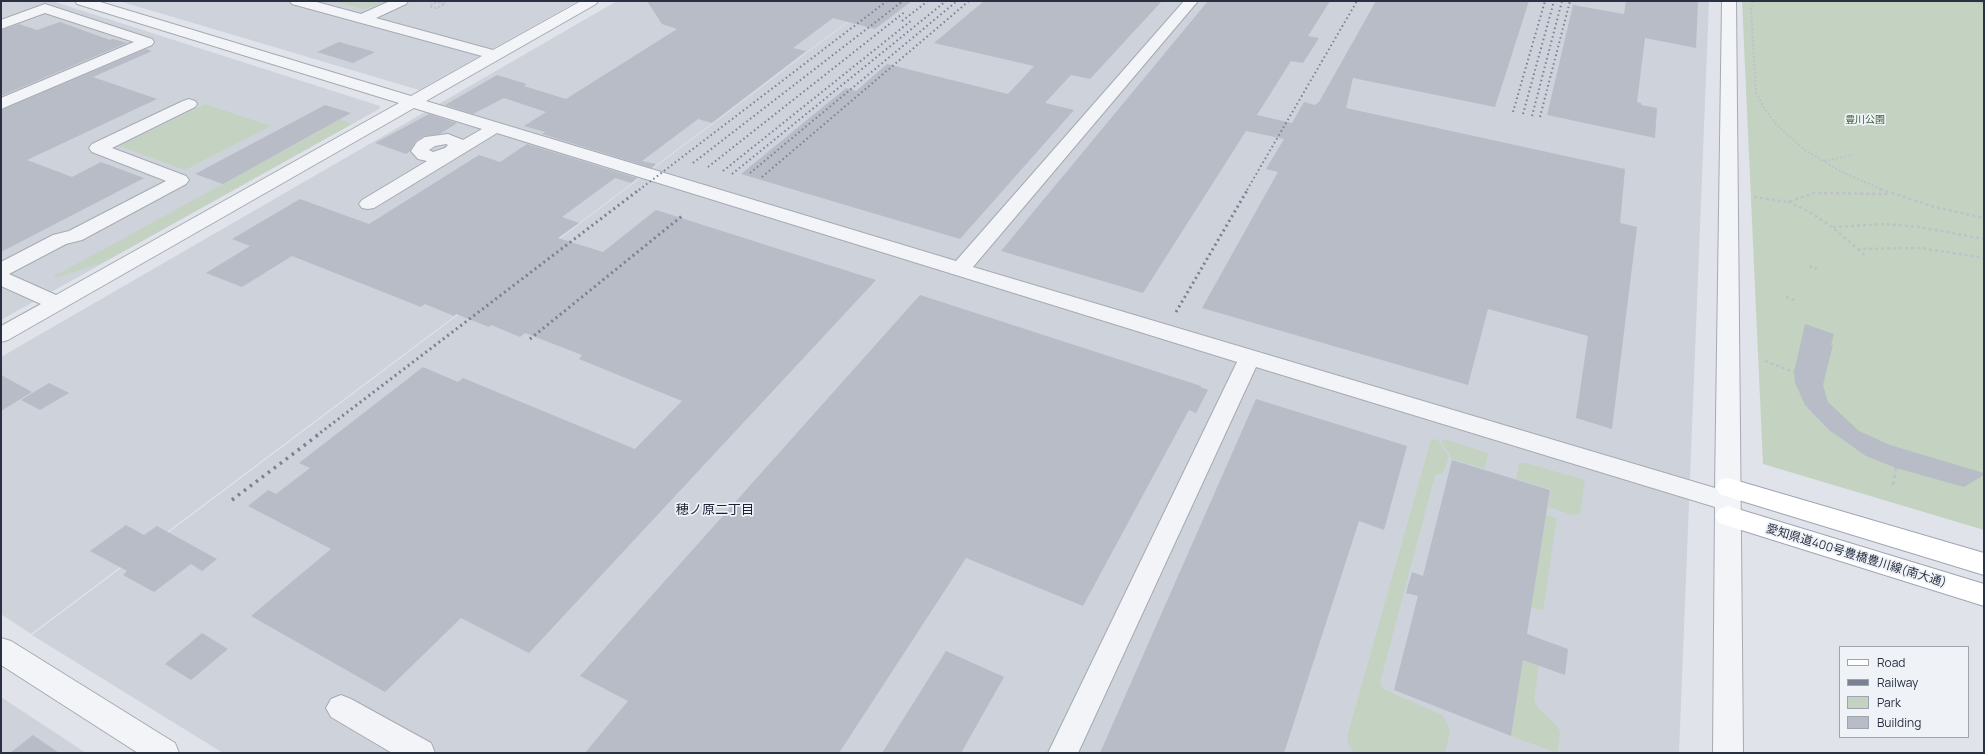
<!DOCTYPE html>
<html>
<head>
<meta charset="utf-8">
<style>
	body { margin:0 }
	#map { position:relative; width:1985px; height:754px; overflow:hidden; background:#e0e3e9; font-family:Manrope,sans-serif }
	canvas { display:block }
	.frame { position:absolute; inset:0; border:2px solid #283041; pointer-events:none }
	.legend { position:absolute; left:1839px; top:646px; width:130px; height:92px; box-sizing:border-box; background:#eff2f7; border:1px solid #9fa4ae; margin:0; padding:5px 7px; list-style:none; font-size:12px; color:#283041 }
	.legend li { display:flex; align-items:center; gap:8px; height:20px }
	.legend b { width:20px; border:1px solid #9fa4ae }
</style>
</head>
<body>
<div id="map">
<canvas width="1985" height="754"></canvas>
<div class="frame"></div>
<ul class="legend">
<li><b style="height:5px;background:#fff"></b>Road</li>
<li><b style="height:5px;background:#798193"></b>Railway</li>
<li><b style="height:11px;background:#c4d3c1"></b>Park</li>
<li><b style="height:11px;background:#b7bcc6"></b>Building</li>
</ul>
</div>
<script>
const ctx = document.querySelector('canvas').getContext('2d');
ctx.lineJoin = 'round';
function paint(path, color) { ctx.fillStyle = color; ctx.fill(path, 'evenodd'); }
const shape = rows => new Path2D(rows.map(r => 'M' + r).join(''));
function stroke(path, color, width, dash) { ctx.strokeStyle = color; ctx.lineWidth = width; ctx.lineCap = dash ? 'butt' : 'round'; ctx.setLineDash(dash || []); ctx.stroke(path); }
function write(font, color, halo, rows, align = 'center') {
  ctx.font = font + ' Manrope,"Noto Sans JP",sans-serif'; ctx.lineWidth = 3.5; ctx.setLineDash([]); ctx.textBaseline = 'middle'; ctx.strokeStyle = halo; ctx.fillStyle = color; for (const [text, x, y, turn = 0] of rows) {
    ctx.save(); ctx.translate(x, y); ctx.rotate((+turn || 0) * Math.PI / 180); ctx.textAlign = isNaN(turn) ? turn : align; if (halo) ctx.strokeText(text, 0, 0); ctx.fillText(text, 0, 0); ctx.restore();
  }
}
const built = shape([
	[1,1,52,1,380,106,379,109,1,320],
	[119,1,578,1,419,90],
	[617,1,875,1,31,634,1,614,1,357],
	[876,1,1709,1,1679,753,223,753,32,635],
	[1,697,86,753,1,753]
]);
const green = shape([
	[334,1,385,1,374,6,362,9],
	[1742,1,1984,1,1984,530,1763,464],
	[205,104,271,126,185,170,119,146],
	[334,117,352,124,104,262,56,278,53,277,325,128,319,126],
	[1433,439,1438,440,1448,455,1448,460,1443,473,1435,475,1380,683,1383,689,1442,715,1447,723,1450,731,1445,753,1354,753,1349,746,1347,737,1431,440],
	[1447,440,1488,453,1485,469,1452,459,1441,441],
	[1519,463,1525,463,1585,480,1580,514,1573,515,1548,507,1551,489,1516,479],
	[1546,515,1557,518,1543,611,1531,607],
	[1523,660,1539,666,1534,700,1539,709,1558,727,1560,733,1558,751,1554,752,1511,736]
]);
const building = shape([
	[647,1,912,1,875,29,833,18,793,48,806,51,712,123,698,119,642,161,656,164,652,168,542,134,545,132,524,126,546,112,504,98,473,114,445,105,497,75,527,84,524,86,566,99,677,29,662,24],
	[984,1,1162,1,1090,79,1071,75,1045,103,1074,110,960,239,741,174,846,88,856,91,887,64,1008,94,1034,66,934,43],
	[1208,1,1330,1,1308,36,1319,38,1303,63,1291,61,1257,115,1292,123,1304,102,1315,105,1319,102,1376,1,1529,1,1495,107,1353,78,1346,108,1625,169,1620,223,1637,227,1612,429,1576,418,1588,336,1488,309,1468,385,1202,308,1278,172,1266,169,1284,139,1246,131,1143,293,1001,251],
	[1626,1,1698,1,1696,48,1645,38,1637,102,1641,103,1641,105,1657,108,1655,138,1547,115,1573,5,1624,14],
	[60,22,110,40,113,39,127,43,1,96,1,30,19,24,37,30],
	[339,42,375,52,353,63,317,52],
	[146,49,152,51,93,77,157,99,27,160,72,177,101,162,144,178,1,252,1,110],
	[325,105,351,113,223,184,195,174],
	[429,114,457,123,440,134,424,136,416,141,410,151,406,154,375,143],
	[527,144,637,178,631,183,615,178,562,217,579,223,558,238,603,252,656,210,876,280,529,653,461,618,385,692,251,616,331,549,248,506,268,490,276,494,310,468,299,463,423,367,458,382,463,378,635,449,682,401,579,359,582,355,525,333,520,337,491,325,489,327,456,314,454,316,425,304,421,307,292,256,242,287,206,273,250,246,232,239,300,199,369,224,479,155,500,162],
	[920,295,1201,386,1200,387,1208,390,1196,413,1189,410,1083,606,966,558,839,753,585,753,628,701,580,676],
	[1805,324,1834,334,1831,345,1833,345,1823,385,1828,402,1859,431,1890,445,1984,473,1984,475,1964,487,1896,468,1866,456,1829,430,1805,405,1795,383,1794,372],
	[1,375,32,392,1,411],
	[49,383,69,393,40,410,21,400],
	[1256,399,1407,446,1384,530,1359,521,1284,753,1100,753],
	[1452,460,1550,490,1527,634,1568,649,1565,675,1523,660,1511,736,1394,690,1418,596,1406,593,1412,572,1423,576],
	[126,525,144,535,157,526,217,559,202,571,191,564,154,592,123,575,127,571,90,551],
	[202,633,228,649,191,680,165,664],
	[946,651,1004,677,961,753,882,753],
	[33,735,59,753,10,753]
]);
const pathFar2 = shape([
	[1754,1,1751,8,1756,92,1764,108,1776,124,1805,150,1842,172,1883,190],
	[1973,1,1984,4],
	[439,2,445,4,436,8,430,7,432,4,439,2],
	[1824,161,1853,155]
]);
const pathFar1 = shape([
	[1880,189,1931,206,1984,218],
	[1754,197,1788,202,1814,193,1889,194],
	[1788,202,1810,212,1832,227,1858,249,1921,248,1984,258],
	[1833,227,1885,224,1919,227,1984,239],
	[1858,249,1864,255],
	[1809,266,1817,269],
	[1786,297,1797,301],
	[1765,361,1794,372]
]);
const path = shape([
	[1893,485,1896,468]
]);
const minor = shape([
	[75,1,97,1,411,96,482,56,292,4,290,1,313,1,361,14,390,1,408,1,406,4,376,18,493,50,581,1,598,1,596,4,426,101,956,261,1184,1,1198,1,973,267,1715,488,1722,1,1736,1,1743,753,1713,753,1715,507,1256,367,1078,753,1048,753,1237,362,497,133,374,208,368,209,362,208,359,204,362,200,427,161,418,159,411,151,417,142,425,137,448,134,463,140,482,129,414,108,8,340,1,342,1,326,41,304,1,286,1,262,53,235,69,231,166,181,92,152,89,148,92,144,183,101,189,99,195,101,197,104,195,107,112,148,186,176,189,180,186,184,82,240,66,244,9,274,56,295,399,103,77,4,75,1],
	[446,144,448,145,445,148,433,152,429,150,435,146,446,144],
	[45,4,152,39,154,42,152,45,1,109,1,98,134,42,45,13,1,29,1,20,45,4],
	[1,638,11,641,175,743,179,753,138,753,1,665,1,638],
	[341,695,351,699,431,743,435,753,392,753,331,717,326,708,331,699,341,695]
]);
const major = shape([
	[1728,478,1984,553,1984,575,1719,494,1716,487,1719,480,1728,478],
	[1728,506,1984,584,1984,606,1719,523,1715,516,1719,509,1728,506]
]);
const railFar2 = shape([
	[902,21,928,1],
	[1513,112,1545,1],
	[1523,114,1554,1],
	[1532,116,1562,1],
	[1540,117,1570,1],
	[693,163,903,1],
	[708,167,906,11],
	[723,171,912,20],
	[750,173,957,1],
	[732,174,946,1],
	[762,177,969,1],
	[639,190,887,1],
	[1247,190,1357,1]
]);
const railFar1 = shape([
	[1176,312,1248,189],
	[530,339,682,216],
	[316,436,640,189]
]);
const rail = shape([
	[232,500,318,435]
]);
const farParknames = [
	["豊川公園",1865,120]
];
const streetNames = [
	["愛知県道400号豊橋豊川線(南大通)",1856,556,17]
];
const neighbourhoodNames = [
	["穂ノ原二丁目",715,510]
];
paint(built, '#ced2db');
paint(green, '#c4d3c1');
paint(building, '#b7bcc6');
stroke(minor, '#a5aab3', 2);
stroke(major, '#9fa6b5', 2);
stroke(pathFar2, '#bec1c8', 2, [2, 2]);
stroke(pathFar1, '#bec1c8', 2.5, [3, 3]);
stroke(path, '#bec1c8', 3, [3.5, 3.5]);
paint(minor, '#f3f4f7');
paint(major, '#fff');
stroke(railFar2, '#798193', 2, [1.5, 3]);
stroke(railFar1, '#798193', 3, [2, 3.5]);
stroke(rail, '#798193', 3.5, [2.5, 5]);
write('10px', '#3a5d35', '#eff2f7', farParknames);
write('12px', '#283041', '#eff2f7', streetNames);
write('13px', '#1a2132', '#eff2f7', neighbourhoodNames);
</script>
</body>
</html>
